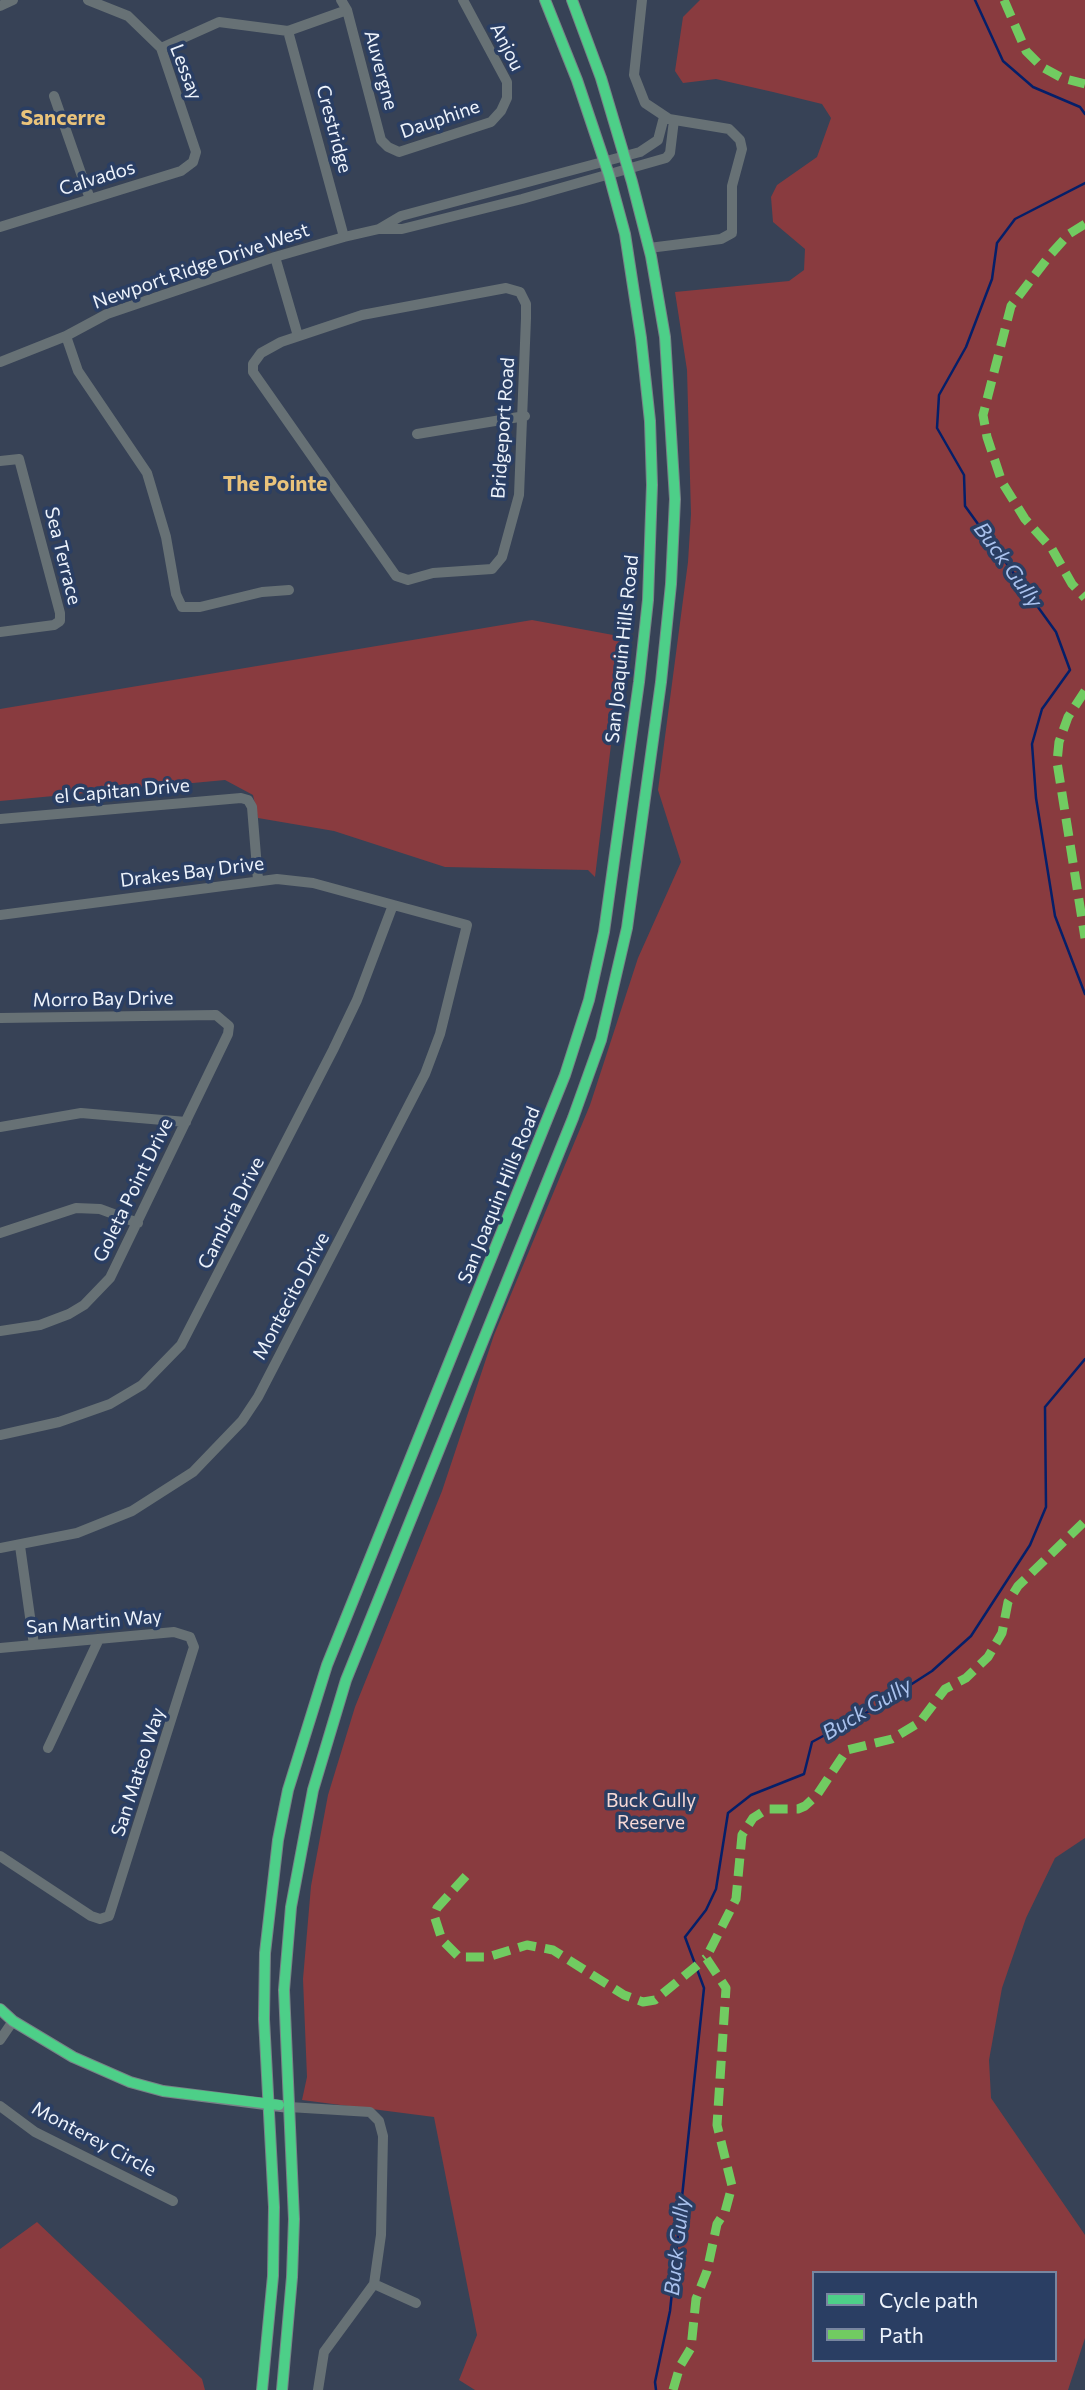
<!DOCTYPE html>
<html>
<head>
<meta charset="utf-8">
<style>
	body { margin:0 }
	#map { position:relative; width:1085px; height:2390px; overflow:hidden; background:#374256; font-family:Commissioner,sans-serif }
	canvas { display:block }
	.legend { position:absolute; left:812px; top:2271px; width:245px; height:91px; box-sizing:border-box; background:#2a3e63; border:2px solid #7886a0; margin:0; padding:9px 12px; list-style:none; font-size:21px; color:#edf3fc }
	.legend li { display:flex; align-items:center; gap:14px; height:35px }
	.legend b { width:35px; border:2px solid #7886a0 }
</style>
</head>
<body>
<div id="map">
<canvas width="1085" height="2390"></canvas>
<ul class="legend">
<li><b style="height:9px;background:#4dcf88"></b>Cycle path</li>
<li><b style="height:9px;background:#71cb61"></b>Path</li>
</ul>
</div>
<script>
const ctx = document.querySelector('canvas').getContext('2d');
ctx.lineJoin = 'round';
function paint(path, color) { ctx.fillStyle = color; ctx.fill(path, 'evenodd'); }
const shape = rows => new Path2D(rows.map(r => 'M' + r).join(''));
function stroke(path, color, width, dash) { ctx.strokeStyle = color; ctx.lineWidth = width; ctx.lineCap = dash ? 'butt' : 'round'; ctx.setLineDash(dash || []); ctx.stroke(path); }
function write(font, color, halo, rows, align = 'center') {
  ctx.font = font + ' Commissioner,sans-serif'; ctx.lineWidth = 7; ctx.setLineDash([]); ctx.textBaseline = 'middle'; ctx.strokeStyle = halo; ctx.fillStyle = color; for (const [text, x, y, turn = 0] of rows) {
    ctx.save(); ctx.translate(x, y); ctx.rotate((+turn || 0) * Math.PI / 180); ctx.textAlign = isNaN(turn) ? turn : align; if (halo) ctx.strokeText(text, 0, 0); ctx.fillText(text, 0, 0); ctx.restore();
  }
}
const green = shape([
	[700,0,1085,0,1085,1838,1055,1858,1026,1918,1002,1988,989,2060,991,2098,1085,2235,1085,2338,1068,2390,475,2390,459,2380,477,2335,434,2117,302,2100,307,2077,303,1979,311,1886,328,1795,355,1707,442,1491,494,1335,590,1105,638,958,681,862,658,790,688,562,691,514,687,370,675,292,789,281,804,270,805,249,773,222,771,197,777,185,817,157,831,118,822,104,773,92,716,79,683,83,675,71,683,17],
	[814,2273,1055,2273,1055,2360,814,2360],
	[532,620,624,637,595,877,588,870,445,867,334,831,258,818,253,795,225,780,0,801,0,709],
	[37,2222,202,2379,205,2390,0,2390,0,2249]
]);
const stream = shape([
	[975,0,1003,61,1033,87,1080,107,1085,114],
	[1085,183,1015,219,997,243,992,279,966,347,939,395,937,428,964,475,965,506,1056,632,1070,670,1042,709,1032,744,1036,798,1055,916,1085,994],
	[656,2390,655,2382,670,2311,704,1988,685,1937,706,1910,716,1889,728,1813,751,1795,804,1774,812,1742,873,1709,932,1671,971,1636,1030,1545,1046,1507,1045,1407,1085,1359]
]);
const minor = shape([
	[341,0,347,10,381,140,388,147,399,152,491,122,501,111,507,98,507,82,463,0],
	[642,0,634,75,645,103,669,119,729,129,740,140,742,149,732,186,732,233,721,239,649,248],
	[0,6,13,0],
	[288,31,344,237],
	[161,48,219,22,288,31,347,10],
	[54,96,90,199],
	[0,227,181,171,193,162,196,152,161,48,128,16,88,0],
	[379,229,401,216,640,152,658,140,664,117],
	[275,257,298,336],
	[506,288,520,292,526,304,526,318,519,495,502,557,492,569,433,573,408,580,396,576,253,372,253,364,261,353,281,342,362,315,506,288],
	[66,336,78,371,147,473,166,537,176,594,182,607,200,607,262,592,289,590],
	[0,362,66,336,107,314,275,257,344,237,379,229,402,229,522,199,666,158,670,153,674,120],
	[417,434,525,416],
	[0,461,19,459,60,613,60,621,54,625,0,632],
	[0,819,241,798,248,800,252,807,258,880],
	[0,915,277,879,313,883,467,925,440,1034,425,1074,258,1397,242,1421,193,1472,132,1511,77,1533,0,1548],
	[0,1018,216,1015,229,1026,228,1034,110,1278,84,1305,69,1314,40,1325,0,1331],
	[0,1127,81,1113,186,1122],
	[0,1233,76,1208,100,1209,138,1223],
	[0,1435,59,1422,110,1404,142,1385,181,1345,333,1050,357,1000,393,905],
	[20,1546,34,1645],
	[0,1648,174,1632,190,1637,194,1647,109,1916,100,1919,91,1916,0,1856],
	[48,1748,99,1639],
	[0,2040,13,2021],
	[0,2106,35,2132,173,2201],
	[289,2107,370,2112,379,2121,383,2136,381,2235,374,2284,324,2352,318,2390],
	[374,2284,416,2303]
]);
const major = shape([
	[0,2009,13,2021,73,2057,130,2082,163,2091,289,2107],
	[262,2390,273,2276,274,2207,264,2019,265,1953,278,1840,288,1790,327,1665,565,1075,589,1000,604,932,639,682,648,600,652,485,650,421,641,338,625,234,609,175,577,80,545,0],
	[282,2390,292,2277,294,2219,284,1990,291,1907,313,1790,346,1680,573,1118,601,1040,627,928,661,682,671,584,675,499,665,337,651,256,632,182,601,78,572,0]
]);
const quiet = shape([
	[1004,0,1026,51,1042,67,1062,78,1085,84],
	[1085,224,1069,234,1050,255,1011,306,983,415,987,437,1002,482,1025,519,1052,549,1072,584,1085,598],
	[1085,691,1068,717,1059,742,1057,762,1085,938],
	[466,1876,437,1908,434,1915,442,1940,459,1957,488,1957,527,1945,553,1950,624,1995,643,2002,655,2000,706,1958],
	[673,2390,680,2366,691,2348,696,2299,707,2271,717,2224,725,2212,732,2186,717,2125,726,1988,706,1958,736,1899,742,1835,753,1818,767,1809,798,1809,805,1806,817,1795,847,1750,892,1739,920,1722,945,1689,966,1678,988,1657,1002,1633,1008,1602,1018,1586,1085,1521]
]);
const cycleway = shape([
	[0,2009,13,2021,73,2057,130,2082,163,2091,279,2105],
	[262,2390,273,2276,274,2207,264,2019,265,1953,278,1840,288,1790,327,1665,565,1075,589,1000,604,932,639,682,648,600,652,485,650,421,641,338,625,234,609,175,577,80,545,0],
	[282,2390,292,2277,294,2219,284,1990,291,1907,313,1790,346,1680,573,1118,601,1040,627,928,661,682,671,584,675,499,665,337,651,256,632,182,601,78,572,0]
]);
const streetNames = [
	["Anjou",507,47,63],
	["Auvergne",381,70,75],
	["Lessay",186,72,69],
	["Dauphine",440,119,-19],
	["Crestridge",334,129,75],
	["Calvados",97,178,-17],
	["Newport Ridge Drive West",201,266,-19],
	["Bridgeport Road",503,428,-86],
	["Sea Terrace",63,556,76],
	["San Joaquin Hills Road",622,649,-84],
	["el Capitan Drive",122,791,-5],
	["Drakes Bay Drive",192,872,-7],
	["Morro Bay Drive",103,999,-1],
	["Goleta Point Drive",133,1190,-64],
	["San Joaquin Hills Road",499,1195,-68],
	["Cambria Drive",231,1213,-63],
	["Montecito Drive",291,1296,-62],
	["San Martin Way",94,1622,-5],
	["San Mateo Way",138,1772,-72],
	["Monterey Circle",94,2139,28]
];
const parkNames = [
	["Buck Gully",651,1801],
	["Reserve",651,1823]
];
const neighbourhoodNames = [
	["Sancerre",63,118],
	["The Pointe",275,484]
];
const waterNames = [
	["Buck Gully",1008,565,54],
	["Buck Gully",867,1709,-31],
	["Buck Gully",677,2246,-84]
];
paint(green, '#893b3f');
stroke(stream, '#051f69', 2.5);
stroke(minor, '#677175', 10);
stroke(major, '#778387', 12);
stroke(quiet, '#71cb61', 9, [18, 9]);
stroke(cycleway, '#4dcf88', 10);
write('19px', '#edf3fc', '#2a3e63', streetNames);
write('19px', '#f7d9d6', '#2a3e63', parkNames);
write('bold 21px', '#e9c37b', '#2a3e63', neighbourhoodNames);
write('italic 21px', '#aac2ee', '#2a3e63', waterNames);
</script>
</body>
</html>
